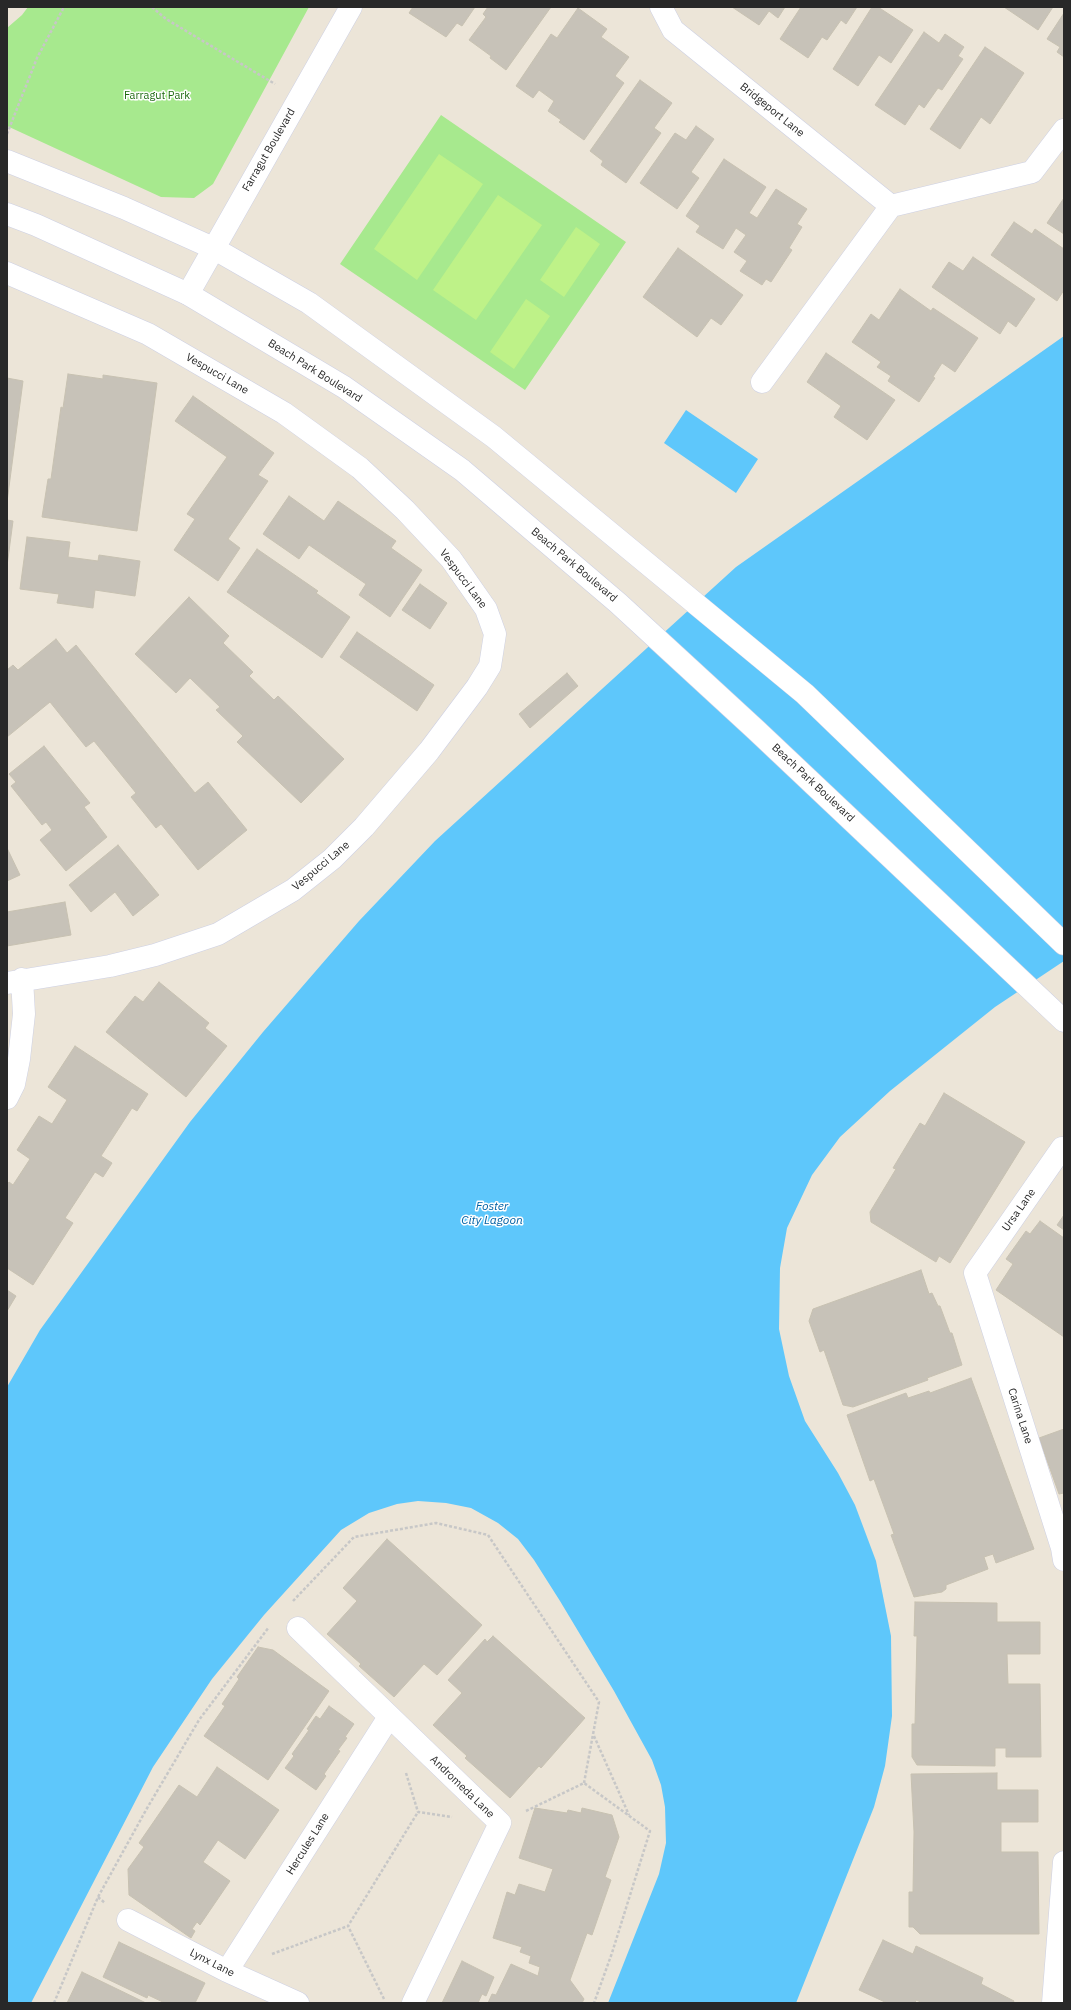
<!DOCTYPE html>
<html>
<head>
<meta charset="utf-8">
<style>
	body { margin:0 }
	#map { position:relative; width:1071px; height:2010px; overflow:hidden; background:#ece5d8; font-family:"IBM Plex Sans",sans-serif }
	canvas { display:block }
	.frame { position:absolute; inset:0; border:8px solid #282828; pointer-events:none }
</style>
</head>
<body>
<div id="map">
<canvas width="1071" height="2010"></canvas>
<div class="frame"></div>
</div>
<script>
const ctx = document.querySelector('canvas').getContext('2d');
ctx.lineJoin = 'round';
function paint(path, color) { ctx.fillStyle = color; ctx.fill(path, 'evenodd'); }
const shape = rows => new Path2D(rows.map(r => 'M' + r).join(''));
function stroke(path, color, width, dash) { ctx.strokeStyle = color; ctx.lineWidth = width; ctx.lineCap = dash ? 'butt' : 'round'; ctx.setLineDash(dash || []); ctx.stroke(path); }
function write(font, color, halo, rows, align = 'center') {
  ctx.font = font + ' "IBM Plex Sans",sans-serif'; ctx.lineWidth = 3; ctx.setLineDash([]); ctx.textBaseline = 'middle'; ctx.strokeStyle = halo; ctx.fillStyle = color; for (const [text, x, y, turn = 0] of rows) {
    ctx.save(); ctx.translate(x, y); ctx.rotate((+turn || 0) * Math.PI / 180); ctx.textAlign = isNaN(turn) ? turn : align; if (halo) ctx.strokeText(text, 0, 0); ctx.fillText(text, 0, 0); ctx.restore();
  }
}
const green = shape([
	[28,7,309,7,213,184,194,198,161,197,7,126,7,28,22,15],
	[441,115,626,242,525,390,340,264]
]);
const pitch = shape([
	[439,154,483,184,417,280,374,249],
	[498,195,542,225,476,320,433,290],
	[576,227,600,244,564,297,540,280],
	[526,299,550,316,514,369,490,352]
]);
const water = shape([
	[1064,336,1064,961,995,1007,890,1091,840,1137,812,1175,787,1228,780,1268,779,1329,789,1376,805,1421,838,1473,855,1505,876,1561,891,1636,892,1716,885,1766,874,1807,796,2003,608,2003,659,1874,666,1843,665,1807,661,1785,652,1760,614,1691,560,1601,534,1560,518,1539,498,1523,471,1508,446,1503,418,1501,397,1504,369,1513,341,1530,264,1615,212,1679,153,1767,31,2003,7,2003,7,1387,40,1330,190,1122,263,1032,359,921,435,841,736,567],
	[686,410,758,459,736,493,664,443]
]);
const building = shape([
	[413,7,475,7,462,26,457,23,446,37,409,13,413,7],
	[488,7,551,7,506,70,490,58,491,56,469,40,486,17,483,14,488,7],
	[732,7,785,7,778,18,769,11,759,25,732,7],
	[801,7,857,7,846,24,841,20,827,40,822,37,808,58,780,39,801,7],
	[872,7,878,7,913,30,891,63,879,55,858,86,833,69,872,7],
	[1004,7,1053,7,1038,30,1004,7],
	[578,8,607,29,601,37,629,57,615,76,624,83,584,140,559,122,561,120,548,111,554,101,539,90,533,98,516,86,551,34,557,38,578,8],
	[1064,13,1064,57,1057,52,1060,47,1047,39,1064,13],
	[924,32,939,43,945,34,964,47,958,56,963,59,942,90,938,88,924,108,919,104,905,125,875,105,924,32],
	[985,47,1024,73,990,124,981,117,960,149,930,129,985,47],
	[640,80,672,103,654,128,661,133,626,183,601,165,603,161,590,151,640,80],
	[696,126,714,139,691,172,699,178,677,209,640,183,675,133,686,140,696,126],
	[724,159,766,187,749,213,757,218,776,189,807,209,797,224,802,227,789,248,792,250,771,282,766,279,762,285,740,271,747,261,734,252,746,235,736,228,723,249,696,232,700,226,686,216,724,159],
	[1064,198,1064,234,1047,223,1064,198],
	[1014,222,1032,234,1035,229,1064,249,1064,290,1057,301,991,255,1014,222],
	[678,248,743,295,721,325,711,318,697,337,643,297,678,248],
	[973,257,1035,299,1016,327,1008,321,1000,334,932,287,949,262,963,271,973,257],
	[900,289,931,311,933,308,978,338,955,372,942,363,933,377,935,378,919,402,888,381,891,376,877,367,881,362,852,342,871,314,879,320,900,289],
	[826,353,895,400,867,440,834,417,841,406,807,382,826,353],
	[68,374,103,379,103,375,157,383,137,531,42,517,48,479,51,479,61,407,63,408,68,374],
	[7,378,23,381,7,502,7,378],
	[193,396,274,453,258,475,268,481,228,539,240,548,218,581,174,550,195,519,187,514,227,457,175,421,193,396],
	[289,496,324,521,338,501,396,541,391,548,422,570,390,617,359,595,366,584,309,545,299,559,263,534,289,496],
	[7,520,13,521,7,566,7,520],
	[27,537,70,542,68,557,98,561,99,555,140,561,135,596,95,590,93,608,57,603,59,594,20,589,27,537],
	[257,549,318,591,316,593,350,617,322,658,227,592,257,549],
	[420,584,447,603,430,629,402,610,420,584],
	[189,597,229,636,223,643,253,672,249,676,274,700,278,696,344,759,301,803,237,742,243,736,216,710,220,707,190,678,176,693,135,654,189,597],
	[357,632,434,685,417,711,340,657,357,632],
	[56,639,67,653,76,645,195,793,208,782,247,830,198,870,161,824,156,828,131,797,136,793,94,741,86,747,50,702,7,737,7,670,13,665,18,670,56,639],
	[567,673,578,686,530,728,519,714,567,673],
	[44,746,90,803,84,807,107,837,66,871,40,840,52,830,46,822,42,825,11,786,16,782,9,774,44,746],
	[118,845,159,895,133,916,115,892,91,912,69,885,118,845],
	[7,848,20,875,7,881,7,848],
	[65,902,71,935,7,946,7,912,65,902],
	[159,982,209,1023,205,1028,227,1046,186,1097,106,1032,135,996,143,1002,159,982],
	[75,1046,148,1094,137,1111,132,1108,101,1156,112,1163,103,1177,95,1172,65,1218,73,1223,33,1285,7,1268,7,1185,9,1182,13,1185,30,1159,17,1150,39,1116,52,1124,67,1100,48,1087,75,1046],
	[944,1093,1025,1142,950,1263,939,1256,936,1262,871,1222,870,1212,896,1169,893,1168,920,1123,925,1126,944,1093],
	[1064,1215,1064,1230,1057,1225,1064,1215],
	[1040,1221,1064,1238,1064,1337,996,1290,1013,1264,1006,1259,1026,1231,1030,1234,1040,1221],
	[921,1270,929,1294,932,1293,938,1306,940,1306,950,1333,952,1333,962,1365,927,1378,928,1380,853,1407,843,1405,824,1350,820,1352,809,1321,813,1309,921,1270],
	[7,1290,16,1296,7,1311,7,1290],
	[971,1378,1034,1549,996,1563,993,1554,984,1557,988,1569,946,1585,946,1589,942,1592,914,1597,891,1535,894,1534,874,1479,870,1481,847,1415,906,1393,908,1398,929,1391,930,1393,971,1378],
	[1064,1429,1064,1493,1059,1494,1039,1438,1064,1429],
	[387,1539,482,1625,437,1675,424,1664,394,1697,359,1666,361,1664,327,1634,357,1601,343,1588,387,1539],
	[915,1602,997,1603,997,1622,1040,1622,1040,1654,1007,1654,1008,1684,1040,1684,1041,1757,1006,1757,1006,1748,995,1748,995,1766,917,1765,912,1757,912,1724,915,1724,917,1636,914,1636,915,1602],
	[493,1636,585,1718,541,1768,539,1766,510,1798,465,1758,467,1756,433,1725,462,1693,448,1680,485,1639,487,1642,493,1636],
	[258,1647,273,1650,329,1691,268,1780,204,1736,225,1706,222,1704,239,1679,237,1677,258,1647],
	[329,1706,354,1724,345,1737,347,1738,338,1750,340,1751,324,1774,326,1776,316,1790,285,1768,294,1756,292,1754,309,1730,307,1729,316,1716,320,1719,329,1706],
	[217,1767,279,1810,245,1859,218,1840,203,1862,230,1881,200,1925,197,1922,192,1929,195,1931,191,1938,129,1895,128,1869,144,1847,139,1843,179,1785,197,1797,217,1767],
	[997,1773,997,1790,1038,1790,1038,1822,1001,1822,1001,1852,1038,1852,1039,1934,920,1934,913,1927,909,1927,909,1892,913,1892,914,1832,911,1774,997,1773],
	[535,1808,567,1813,568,1810,581,1813,582,1808,612,1815,619,1837,605,1877,611,1880,592,1935,587,1933,570,1980,584,1999,582,2003,488,2003,492,1994,496,1995,511,1964,538,1976,540,1967,529,1963,531,1956,520,1952,522,1947,493,1938,507,1892,515,1895,519,1884,545,1892,553,1869,519,1858,535,1808],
	[883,1940,913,1954,916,1946,983,1978,981,1984,1014,2001,1013,2003,923,2003,916,2000,915,2003,887,2003,859,1990,883,1940],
	[119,1942,205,1983,195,2003,165,2003,148,1995,147,1998,103,1977,119,1942],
	[462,1961,494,1977,486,1996,482,1994,478,2003,442,2003,462,1961],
	[82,1972,146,2003,67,2003,82,1972]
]);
const path = shape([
	[152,7,166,19,275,84],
	[7,134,37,58,64,7],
	[293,1601,354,1537,436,1523,488,1535,599,1702,584,1783],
	[594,1736,629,1815],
	[406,1773,418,1812,452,1817],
	[526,1811,584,1783,650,1831,612,1953,594,2003],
	[98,1897,105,1903],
	[272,1954,348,1926],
	[384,1999,348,1926,418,1812],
	[54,2003,98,1897,146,1810,199,1720,269,1627]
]);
const street = shape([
	[661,7,673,30,891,206,1032,172,1064,130],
	[7,273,148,334,284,413,360,468,405,510,451,559,486,609,495,634,490,666,477,687,429,751,364,827,332,859,293,890,218,934,155,955,110,966,7,983],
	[188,294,351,7],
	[762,382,891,206],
	[7,1098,14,1084,19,1059,24,1014,22,979],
	[1064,1149,1062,1148,975,1273,1062,1548,1064,1560],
	[298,1628,500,1823,413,2003],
	[128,1920,227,1971,298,2003],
	[227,1971,389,1717],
	[1053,2003,1064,1862]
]);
const secondary = shape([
	[7,161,124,208,213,248,309,303,494,437,805,694,1064,944],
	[7,214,36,225,188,294,344,387,462,470,618,603,756,730,1064,1021]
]);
const parkNames = [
	["Farragut Park",157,96]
];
const streetNames = [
	["Bridgeport Lane",772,110,39],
	["Farragut Boulevard",269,150,-60],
	["Beach Park Boulevard",315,371,32],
	["Vespucci Lane",217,374,30],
	["Beach Park Boulevard",574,565,40],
	["Vespucci Lane",463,579,53],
	["Beach Park Boulevard",813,783,43],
	["Vespucci Lane",321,866,-40],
	["Ursa Lane",1019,1210,-55],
	["Carina Lane",1020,1416,72],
	["Andromeda Lane",462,1787,44],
	["Hercules Lane",308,1844,-58],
	["Lynx Lane",212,1963,27]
];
const waterNames = [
	["Foster",492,1207],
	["City Lagoon",492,1221]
];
paint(green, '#a7e98e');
paint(pitch, '#bef288');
paint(water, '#5ec7fb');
paint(building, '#c7c2b8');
stroke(building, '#c7c1b1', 1);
stroke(street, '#cdd0e3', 23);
stroke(secondary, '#cdd0e3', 23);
stroke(path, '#c7c7c7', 2.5, [3, 2]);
stroke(street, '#fff', 22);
stroke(secondary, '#fff', 22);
write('11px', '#1f6b12', '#fff', parkNames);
write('11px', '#282828', '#fff', streetNames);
write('italic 12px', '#0061a4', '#fff', waterNames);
</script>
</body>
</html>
